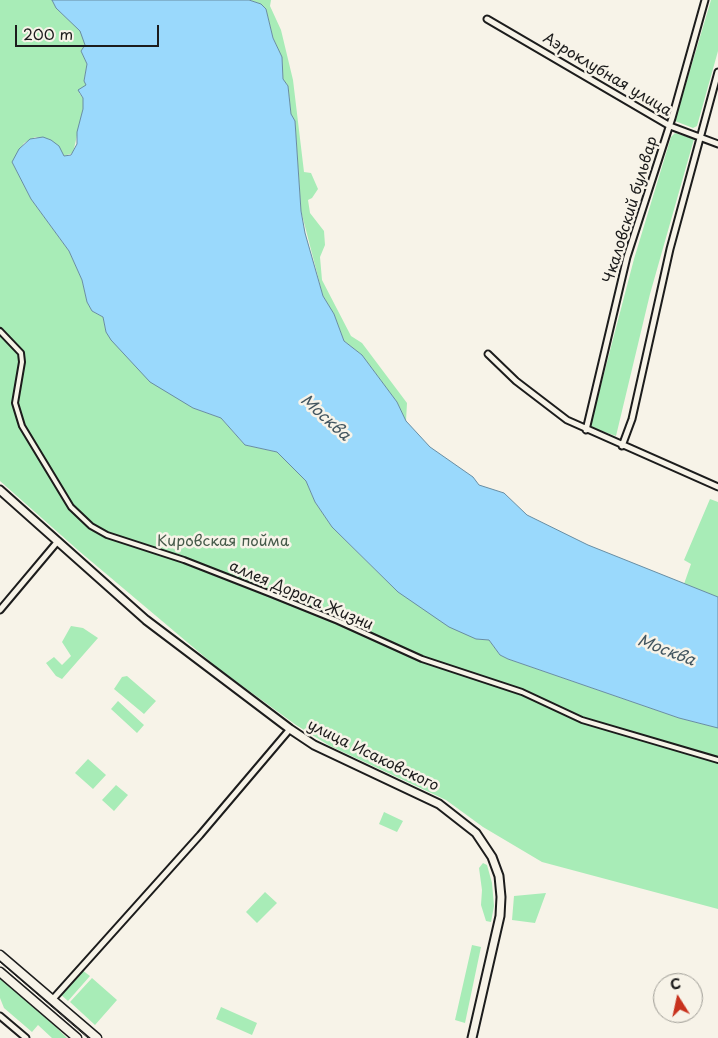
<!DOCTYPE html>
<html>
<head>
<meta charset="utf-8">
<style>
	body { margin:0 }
	#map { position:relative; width:718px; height:1038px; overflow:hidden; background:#f7f3e8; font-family:"Playpen Sans",sans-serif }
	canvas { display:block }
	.north { position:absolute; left:653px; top:973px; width:50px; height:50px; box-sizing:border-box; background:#f7f3e8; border:1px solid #9f9d96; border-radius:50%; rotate:350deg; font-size:14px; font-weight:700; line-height:20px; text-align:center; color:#1c1c1c }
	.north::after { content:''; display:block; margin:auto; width:18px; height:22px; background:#c8321e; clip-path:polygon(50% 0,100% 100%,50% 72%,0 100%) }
	.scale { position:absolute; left:15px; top:25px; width:144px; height:22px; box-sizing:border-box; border:2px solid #1c1c1c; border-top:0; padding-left:6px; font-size:15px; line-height:18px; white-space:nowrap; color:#1c1c1c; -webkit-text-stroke:4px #f7f3e8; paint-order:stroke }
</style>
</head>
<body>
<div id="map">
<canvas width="718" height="1038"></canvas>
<div class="north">С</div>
<div class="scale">200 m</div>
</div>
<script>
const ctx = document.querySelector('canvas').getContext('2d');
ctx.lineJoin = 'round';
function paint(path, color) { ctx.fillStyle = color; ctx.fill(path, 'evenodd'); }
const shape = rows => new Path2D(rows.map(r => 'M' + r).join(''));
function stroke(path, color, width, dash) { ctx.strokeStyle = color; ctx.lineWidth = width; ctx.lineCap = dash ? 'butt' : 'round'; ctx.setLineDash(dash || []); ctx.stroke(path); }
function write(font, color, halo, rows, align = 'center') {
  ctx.font = font + ' "Playpen Sans",sans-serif'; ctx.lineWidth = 5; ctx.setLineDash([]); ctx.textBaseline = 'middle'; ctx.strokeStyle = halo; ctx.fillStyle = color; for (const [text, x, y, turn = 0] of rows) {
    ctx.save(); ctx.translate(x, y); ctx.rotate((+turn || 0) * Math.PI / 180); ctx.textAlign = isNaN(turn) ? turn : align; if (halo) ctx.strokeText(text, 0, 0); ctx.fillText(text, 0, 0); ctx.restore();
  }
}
const green = shape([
	[0,0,52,0,56,8,81,31,85,45,81,51,87,64,84,81,87,85,79,93,83,98,83,109,73,153,64,156,51,140,35,137,24,143,12,162,31,199,69,251,82,280,87,302,92,311,103,317,106,332,193,408,221,418,245,445,277,452,306,481,315,502,332,527,398,592,476,639,489,640,500,655,508,659,679,718,718,728,718,909,542,862,483,827,446,800,330,746,296,725,219,669,79,551,0,481],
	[249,0,271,0,270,6,281,30,293,80,304,172,311,173,318,189,312,198,308,200,310,213,324,231,325,245,320,257,322,280,351,336,362,343,407,403,406,421,397,402,362,355,344,341,334,314,323,296,301,211,295,121,291,114,288,86,283,80,282,57,273,38,266,9,261,4],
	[711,0,718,0,718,51,697,126,693,128,675,121],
	[675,133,694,139,650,294,616,436,590,427,634,259,671,137],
	[710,499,718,502,718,597,684,584,691,564,684,560],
	[71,626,83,628,98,638,62,679,56,676,46,663,54,657,62,665,71,656,62,642],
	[127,676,156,701,144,714,114,689,122,677],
	[118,701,144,725,137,733,111,709],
	[88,759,106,775,93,789,75,773],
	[116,785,128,795,114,811,102,800],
	[384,812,403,821,397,832,379,824],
	[483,863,487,865,492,883,494,906,491,922,486,921,481,905,482,890,479,868],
	[265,892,277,903,257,923,246,912],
	[546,893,535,923,512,920,514,896],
	[472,945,481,947,465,1023,455,1020],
	[82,970,90,976,68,1001,59,993],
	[0,978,54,1025,67,1038,52,1038,38,1025,32,1032,4,1008,0,998],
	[92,978,117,1000,95,1025,70,1002],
	[221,1007,257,1023,252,1035,216,1019]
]);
const water = shape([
	[52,0,249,0,261,4,266,9,273,38,282,57,283,79,288,86,291,114,295,121,301,211,305,233,323,296,334,314,344,341,362,355,397,402,406,421,430,447,473,477,479,485,504,493,527,515,588,545,718,597,718,728,679,718,508,659,500,655,489,640,476,639,449,627,398,592,332,527,315,502,306,481,277,452,245,445,221,418,193,408,150,382,111,340,106,332,103,317,92,311,87,302,82,280,69,251,31,199,12,162,19,149,30,139,43,137,51,140,59,146,64,156,71,155,77,144,77,132,83,109,83,98,78,90,86,85,84,81,87,64,81,51,85,45,80,31,56,8,52,0]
]);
const pedestrian = shape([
	[0,331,21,353,22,362,15,403,22,426,71,507,91,526,107,535,184,560,271,594,338,621,422,659,522,692,582,720,718,760]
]);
const minor = shape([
	[487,19,670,126,718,144],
	[488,354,516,381,567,420,718,487],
	[586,430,627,257,672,118,705,0],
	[622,446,632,419,670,249,718,72],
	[0,610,58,541],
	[52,1000,200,835,290,729],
	[0,1016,26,1038]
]);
const tertiary = shape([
	[0,490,146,620,290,729,314,745,439,804,476,833,492,857,499,876,501,897,500,916,472,1038]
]);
const secondary = shape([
	[0,955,97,1038],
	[0,972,77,1038]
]);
const tram = shape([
	[0,962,88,1038]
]);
const streetNames = [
	["Аэроклубная улица",607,75,31],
	["Чкаловский бульвар",631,210,-73],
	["аллея Дорога Жизни",301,596,23],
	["улица Исаковского",373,756,26]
];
const parkNames = [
	["Кировская пойма",223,542]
];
const waterNames = [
	["Москва",325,418,42],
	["Москва",666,651,21]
];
paint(green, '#a8ecb7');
paint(water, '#9ad9fc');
stroke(water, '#688da2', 1);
stroke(pedestrian, '#1c1c1c', 8);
stroke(minor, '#1c1c1c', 9);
stroke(tertiary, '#1c1c1c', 11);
stroke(secondary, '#1c1c1c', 11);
stroke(pedestrian, '#f7f3e8', 4);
stroke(minor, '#f7f3e8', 5);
stroke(tertiary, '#f7f3e8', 7);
stroke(secondary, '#f7f3e8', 8);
stroke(tram, '#1c1c1c', 1);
write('15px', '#1c1c1c', '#f7f3e8', streetNames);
write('15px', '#465a4a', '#f7f3e8', parkNames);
write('italic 16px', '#42555f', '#f7f3e8', waterNames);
</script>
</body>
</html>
